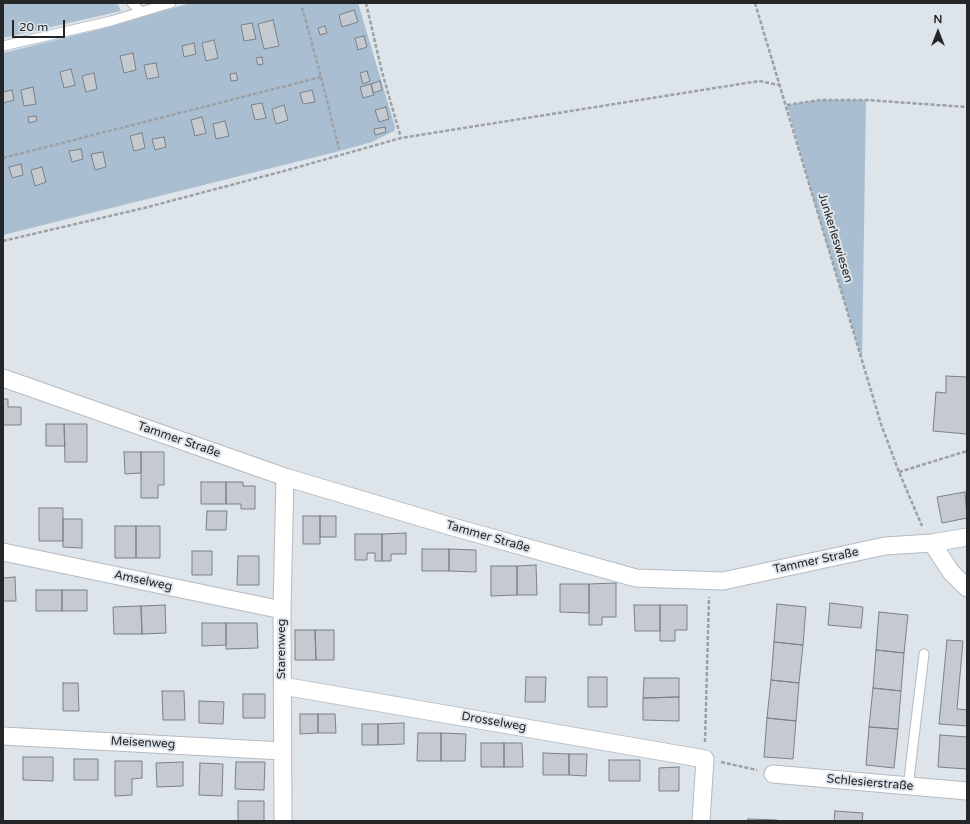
<!DOCTYPE html>
<html>
<head>
<meta charset="utf-8">
<style>
	body { margin:0 }
	#map { position:relative; width:970px; height:824px; overflow:hidden; background:#dde4ea; font-family:"Varela Round",sans-serif }
	canvas { display:block }
	.frame { position:absolute; inset:0; border:4px solid #242628; pointer-events:none }
	.north { position:absolute; left:918px; top:12px; width:40px; height:40px; -webkit-text-stroke:3px #dde4ea; paint-order:stroke; rotate:0deg; font-size:11px; font-weight:700; line-height:16px; text-align:center; color:#242628 }
	.north::after { content:''; display:block; margin:auto; width:14px; height:18px; background:#242628; clip-path:polygon(50% 0,100% 100%,50% 72%,0 100%) }
	.scale { position:absolute; left:12px; top:20px; width:53px; height:18px; box-sizing:border-box; border:2px solid #242628; border-top:0; padding-left:5px; font-size:12px; line-height:14px; white-space:nowrap; color:#242628; -webkit-text-stroke:3px #dde4ea; paint-order:stroke }
</style>
</head>
<body>
<div id="map">
<canvas width="970" height="824"></canvas>
<div class="frame"></div>
<div class="north">N</div>
<div class="scale">20 m</div>
</div>
<script>
const ctx = document.querySelector('canvas').getContext('2d');
ctx.lineJoin = 'round';
function paint(path, color) { ctx.fillStyle = color; ctx.fill(path, 'evenodd'); }
const shape = rows => new Path2D(rows.map(r => 'M' + r).join(''));
function stroke(path, color, width, dash) { ctx.strokeStyle = color; ctx.lineWidth = width; ctx.lineCap = dash ? 'butt' : 'round'; ctx.setLineDash(dash || []); ctx.stroke(path); }
function write(font, color, halo, rows, align = 'center') {
  ctx.font = font + ' "Varela Round",sans-serif'; ctx.lineWidth = 4; ctx.setLineDash([]); ctx.textBaseline = 'middle'; ctx.strokeStyle = halo; ctx.fillStyle = color; for (const [text, x, y, turn = 0] of rows) {
    ctx.save(); ctx.translate(x, y); ctx.rotate((+turn || 0) * Math.PI / 180); ctx.textAlign = isNaN(turn) ? turn : align; if (halo) ctx.strokeText(text, 0, 0); ctx.fillText(text, 0, 0); ctx.restore();
  }
}
const green = shape([
	[3,3,112,3,118,5,121,11,3,38],
	[191,3,358,3,395,127,394,131,372,142,336,152,3,235,3,53,101,29],
	[820,100,866,100,862,359,820,222,787,105]
]);
const building = shape([
	[354,10,358,22,342,27,339,15,354,10],
	[273,20,279,46,264,49,258,24,273,20],
	[252,23,256,39,244,41,241,25,252,23],
	[325,26,327,33,320,35,318,28,325,26],
	[364,36,367,47,358,50,355,38,364,36],
	[214,40,218,58,206,61,202,43,214,40],
	[194,43,196,54,184,57,182,46,194,43],
	[133,53,136,70,124,73,120,56,133,53],
	[262,57,263,64,258,65,256,58,262,57],
	[156,63,159,77,147,79,144,65,156,63],
	[71,69,75,85,64,88,60,72,71,69],
	[367,71,370,81,363,84,360,73,367,71],
	[94,73,97,89,86,92,82,76,94,73],
	[236,73,238,80,231,81,230,74,236,73],
	[380,81,382,90,373,93,371,84,380,81],
	[371,84,374,95,363,98,360,87,371,84],
	[33,87,36,104,24,106,21,90,33,87],
	[12,90,14,100,3,103,3,92,12,90],
	[312,90,315,102,303,104,300,93,312,90],
	[262,103,266,118,255,120,251,105,262,103],
	[284,105,288,120,276,124,272,109,284,105],
	[386,107,389,119,379,122,375,110,386,107],
	[36,116,37,121,29,123,28,117,36,116],
	[202,117,206,133,195,136,191,120,202,117],
	[225,121,229,136,216,139,213,124,225,121],
	[385,127,386,132,375,135,374,129,385,127],
	[142,133,145,148,134,151,130,136,142,133],
	[164,137,166,147,155,150,152,139,164,137],
	[81,149,83,159,72,162,69,151,81,149],
	[103,152,106,167,95,170,91,154,103,152],
	[21,164,23,175,12,178,9,167,21,164],
	[42,167,46,182,35,186,31,170,42,167],
	[946,376,967,377,967,434,933,431,936,392,946,393,946,376],
	[3,399,8,399,8,407,21,407,21,425,3,425,3,399],
	[46,424,64,424,65,446,46,446,46,424],
	[64,424,87,424,87,462,65,462,64,424],
	[124,452,141,452,141,473,125,474,124,452],
	[141,452,164,452,164,485,158,485,158,498,141,498,141,452],
	[201,482,226,482,226,504,201,504,201,482],
	[226,482,243,482,243,486,255,486,255,509,241,509,241,504,226,504,226,482],
	[965,492,967,518,942,523,937,497,965,492],
	[39,508,63,508,63,541,39,541,39,508],
	[207,511,227,511,226,530,206,530,207,511],
	[303,516,320,516,320,544,303,544,303,516],
	[320,516,336,516,336,537,320,537,320,516],
	[63,519,82,519,82,548,63,547,63,519],
	[115,526,136,526,136,558,115,558,115,526],
	[136,526,160,526,160,558,136,558,136,526],
	[406,533,406,554,391,554,391,561,382,561,382,534,406,533],
	[355,534,382,534,382,561,375,561,375,553,367,553,367,560,355,560,355,534],
	[422,549,449,549,449,571,422,571,422,549],
	[449,549,476,550,476,572,449,571,449,549],
	[192,551,212,551,212,575,192,575,192,551],
	[238,556,259,556,259,585,237,585,238,556],
	[536,565,537,595,517,595,517,566,536,565],
	[491,566,517,566,517,595,491,596,491,566],
	[15,577,16,601,3,601,3,578,15,577],
	[616,583,616,617,602,617,602,625,589,625,589,584,616,583],
	[560,584,589,584,589,613,560,612,560,584],
	[36,590,62,590,62,611,36,611,36,590],
	[62,590,87,590,87,611,62,611,62,590],
	[830,603,863,607,861,628,828,625,830,603],
	[777,604,806,607,803,645,774,642,777,604],
	[165,605,166,633,142,634,141,606,165,605],
	[634,605,660,605,660,631,635,631,634,605],
	[660,605,687,605,687,630,675,630,675,641,660,641,660,605],
	[141,606,142,634,114,634,113,607,141,606],
	[879,612,908,615,904,653,876,650,879,612],
	[202,623,226,623,226,645,202,646,202,623],
	[226,623,257,623,258,648,226,649,226,623],
	[295,630,315,630,316,660,295,660,295,630],
	[315,630,334,630,334,660,316,660,315,630],
	[947,640,963,641,957,709,967,710,967,726,939,724,947,640],
	[774,642,803,645,799,683,771,680,774,642],
	[876,650,904,653,901,691,873,688,876,650],
	[526,677,546,677,545,702,525,702,526,677],
	[588,677,607,677,607,707,588,707,588,677],
	[644,678,679,678,679,697,643,698,644,678],
	[771,680,799,683,796,721,767,718,771,680],
	[63,683,78,683,79,711,63,711,63,683],
	[873,688,901,691,898,729,869,727,873,688],
	[162,691,184,691,185,720,163,720,162,691],
	[243,694,265,694,265,718,243,718,243,694],
	[679,697,679,721,643,720,643,698,679,697],
	[199,701,224,702,223,724,199,723,199,701],
	[300,714,318,714,318,733,300,734,300,714],
	[318,714,335,714,336,733,318,733,318,714],
	[767,718,796,721,793,759,764,757,767,718],
	[404,723,404,744,378,745,378,724,404,723],
	[362,724,378,724,378,745,362,745,362,724],
	[869,727,898,729,894,768,866,765,869,727],
	[418,733,441,733,441,761,417,761,418,733],
	[441,733,466,734,465,761,441,761,441,733],
	[940,735,967,737,967,769,938,767,940,735],
	[481,743,504,743,504,767,481,767,481,743],
	[504,743,522,743,523,767,504,767,504,743],
	[543,753,569,754,569,775,543,775,543,753],
	[569,754,587,754,586,776,569,775,569,754],
	[23,757,53,757,53,781,23,780,23,757],
	[74,759,98,759,98,780,74,780,74,759],
	[609,760,640,760,640,781,609,781,609,760],
	[115,761,142,761,142,778,132,779,132,795,115,796,115,761],
	[183,762,183,786,157,787,156,763,183,762],
	[236,762,265,762,264,790,235,789,236,762],
	[200,763,223,764,222,796,199,795,200,763],
	[679,767,679,791,659,791,659,768,679,767],
	[238,801,264,801,264,821,238,821,238,801],
	[835,811,863,813,862,821,834,821,835,811],
	[748,819,777,820,777,821,747,821,748,819]
]);
const path = shape([
	[366,3,382,72,401,138],
	[755,3,881,424,899,472,922,526],
	[321,77,339,149],
	[787,105,820,100,866,100,967,107],
	[3,158,321,77,302,7],
	[3,241,144,208,284,171,401,138,759,81,779,85],
	[899,472,967,451],
	[705,742,709,597],
	[721,762,757,770]
]);
const lane = shape([
	[132,3,141,12],
	[3,46,111,21,171,3],
	[908,787,924,654]
]);
const street = shape([
	[3,378,285,477,453,527,636,578,723,581,885,546,932,543,967,537],
	[932,543,951,572,967,588],
	[3,552,282,610],
	[283,686,705,759,701,821],
	[3,736,283,751],
	[773,774,967,791],
	[283,821,282,610,285,477]
]);
const streetNames = [
	["Junkerleswiesen",835,238,73],
	["Tammer Straße",179,440,19],
	["Tammer Straße",488,537,16],
	["Tammer Straße",816,561,-12],
	["Amselweg",143,581,12],
	["Starenweg",282,649,-90],
	["Drosselweg",494,722,10],
	["Meisenweg",143,743,3],
	["Schlesierstraße",870,783,5]
];
paint(green, '#aabed1');
paint(building, '#c4cad0');
stroke(building, '#7b8186', 1);
stroke(lane, '#b4bbc1', 11);
stroke(street, '#b4bbc1', 19);
stroke(path, '#9ca1a5', 2.5, [4, 2]);
stroke(lane, '#fff', 9);
stroke(street, '#fff', 17);
write('12px', '#242628', '#dde4ea', streetNames);
</script>
</body>
</html>
